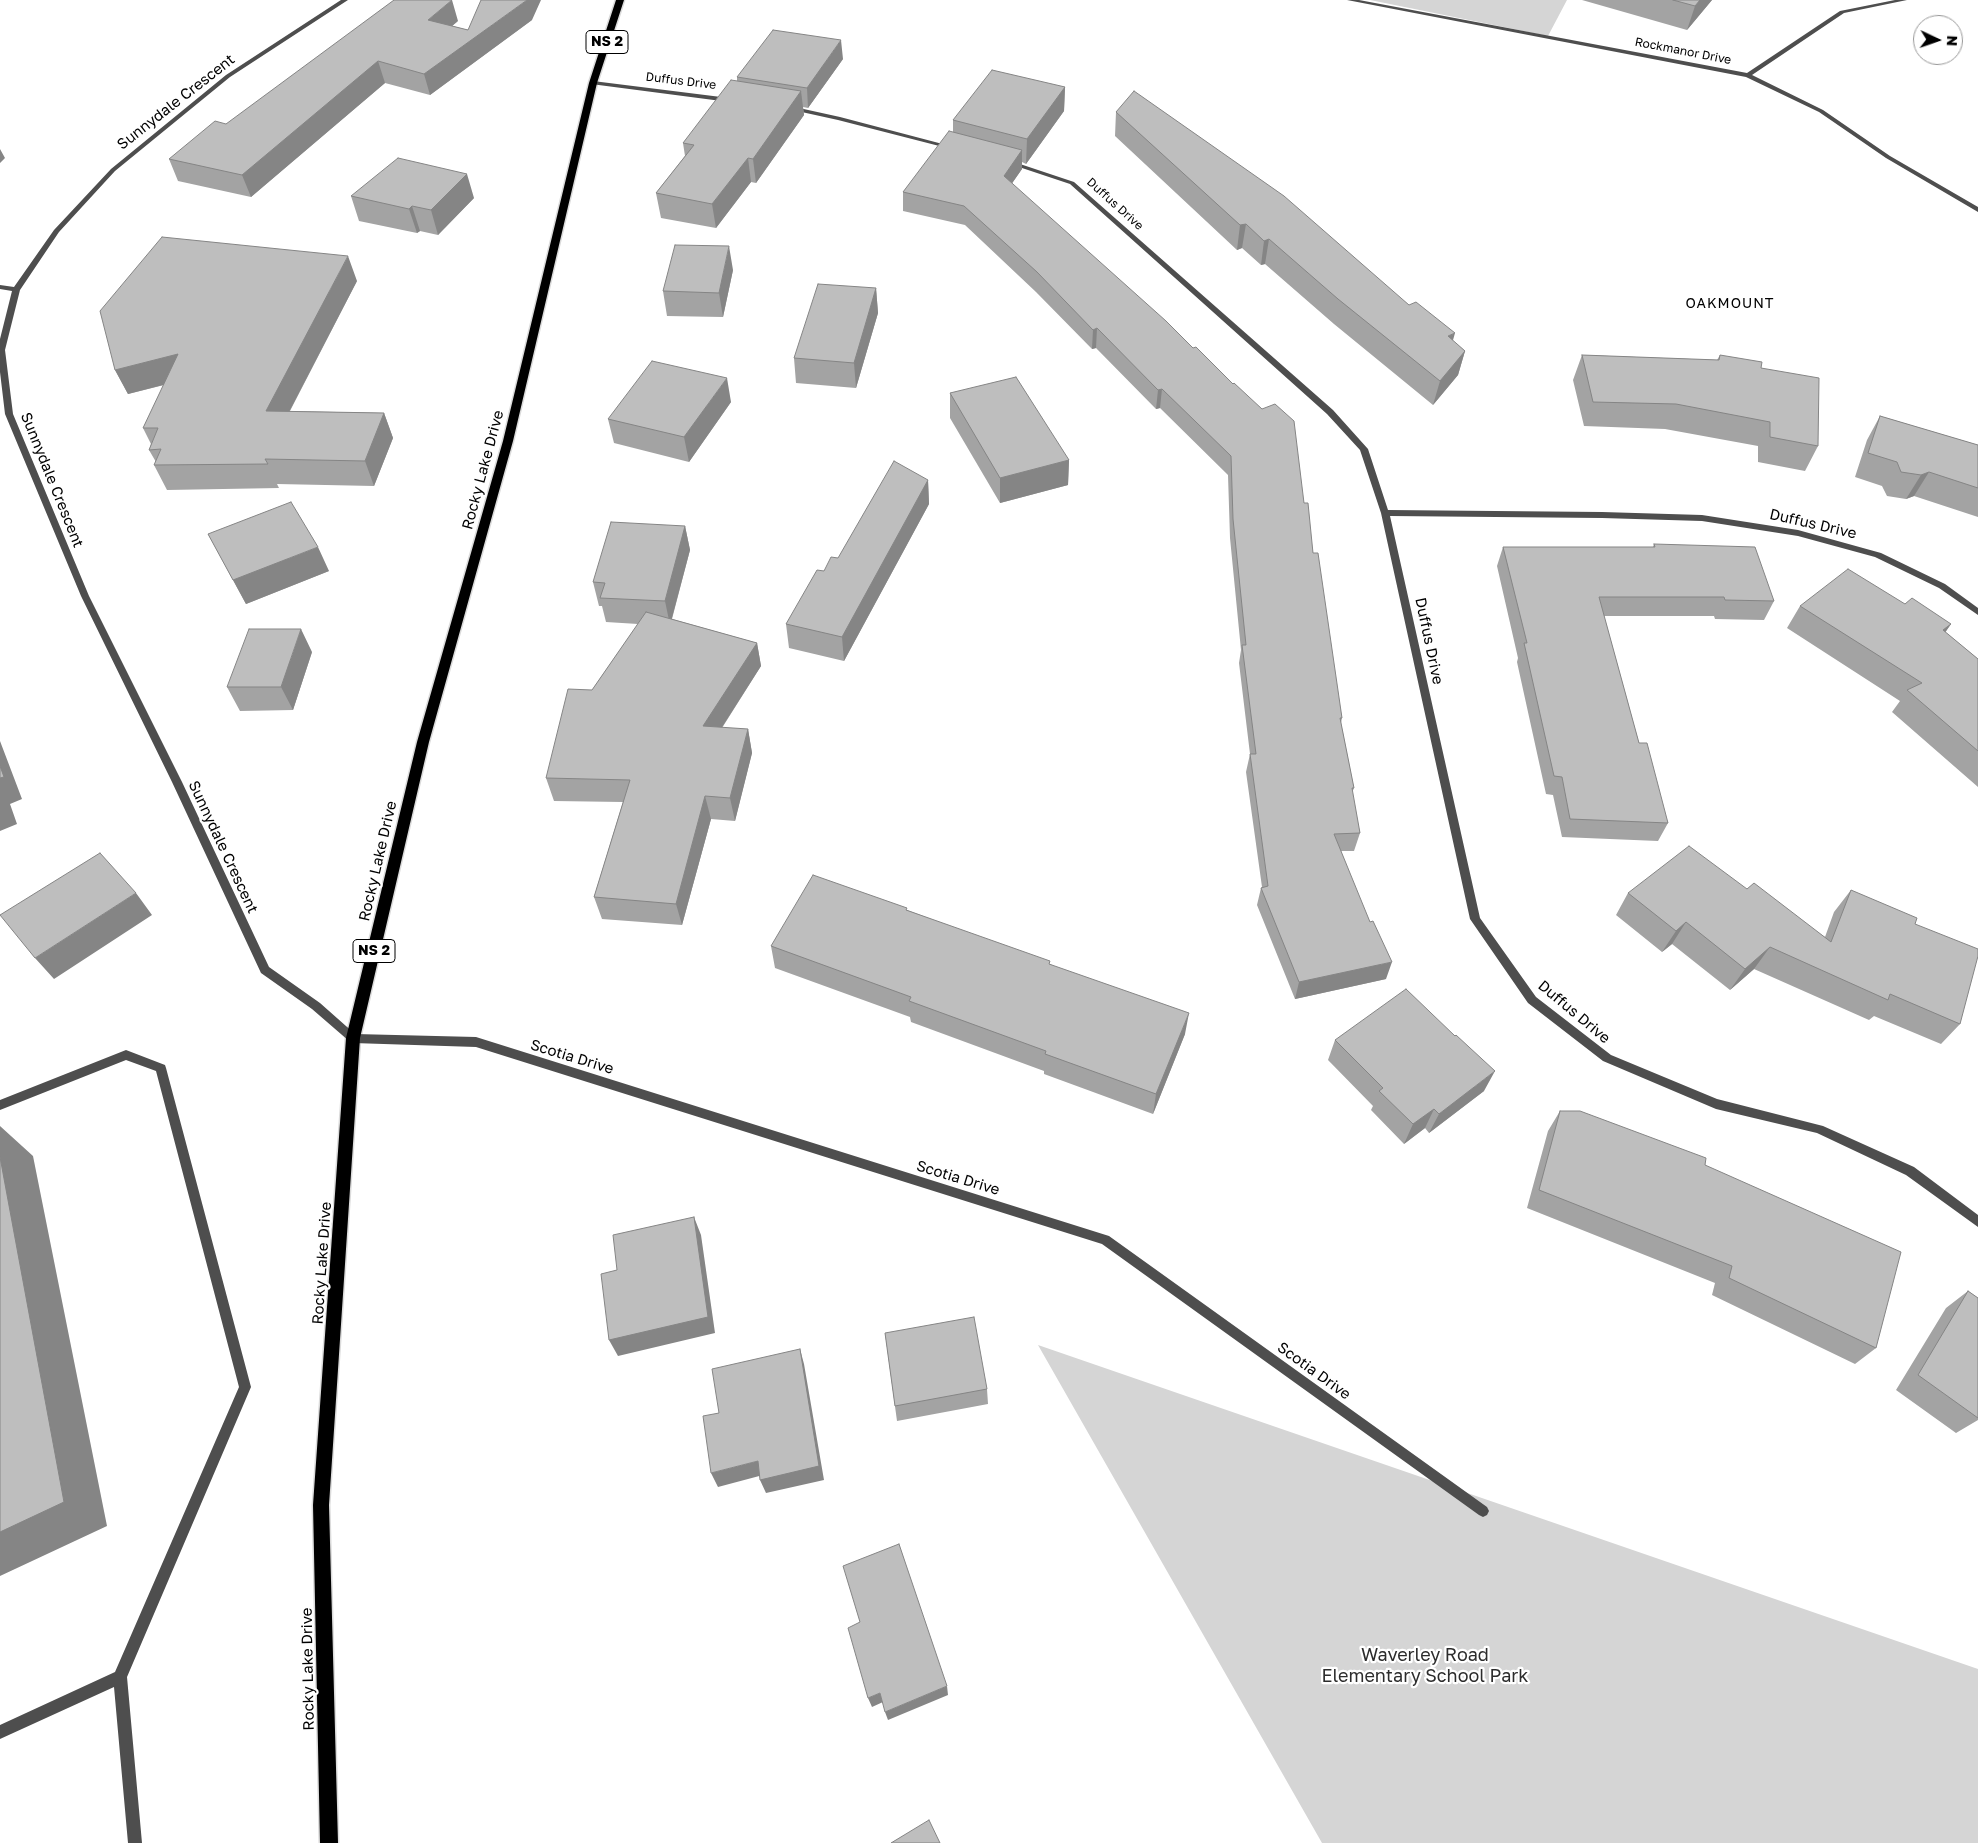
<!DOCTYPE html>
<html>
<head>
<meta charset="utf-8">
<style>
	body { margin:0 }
	#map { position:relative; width:1978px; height:1843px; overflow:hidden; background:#fff; font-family:"Golos Text",sans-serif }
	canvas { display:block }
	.north { position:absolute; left:1913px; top:15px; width:50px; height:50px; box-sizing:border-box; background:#fff; border:1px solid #999; border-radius:50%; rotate:93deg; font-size:14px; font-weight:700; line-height:20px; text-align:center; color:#000 }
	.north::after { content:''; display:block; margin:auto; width:18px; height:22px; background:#000; clip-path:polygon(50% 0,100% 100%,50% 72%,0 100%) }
</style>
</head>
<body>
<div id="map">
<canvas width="1978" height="1843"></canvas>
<div class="north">N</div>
</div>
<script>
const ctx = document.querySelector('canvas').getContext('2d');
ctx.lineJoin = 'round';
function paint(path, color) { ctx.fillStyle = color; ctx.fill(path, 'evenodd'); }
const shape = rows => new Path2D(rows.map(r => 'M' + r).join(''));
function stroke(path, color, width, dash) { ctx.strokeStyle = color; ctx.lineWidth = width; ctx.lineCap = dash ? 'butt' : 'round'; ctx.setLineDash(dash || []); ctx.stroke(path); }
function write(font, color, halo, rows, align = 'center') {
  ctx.font = font + ' "Golos Text",sans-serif'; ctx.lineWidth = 4.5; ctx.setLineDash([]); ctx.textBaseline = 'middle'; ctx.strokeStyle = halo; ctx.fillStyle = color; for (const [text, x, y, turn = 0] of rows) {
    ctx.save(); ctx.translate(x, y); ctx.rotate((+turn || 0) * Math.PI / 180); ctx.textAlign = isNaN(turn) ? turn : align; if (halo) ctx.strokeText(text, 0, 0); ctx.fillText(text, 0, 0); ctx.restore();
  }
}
const green = shape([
	[1370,0,1567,0,1548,36],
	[1038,1345,1978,1669,1978,1843,1322,1843]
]);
const service = shape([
	[126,1050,165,1065,166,1068,251,1387,127,1677,142,1843,128,1843,114,1687,0,1739,0,1725,115,1672,239,1387,156,1071,126,1060,0,1110,0,1100,126,1050]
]);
const minor = shape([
	[341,0,348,0,230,77,115,171,59,232,20,290,5,350,13,414,89,596,182,782,269,967,320,1003,355,1034,476,1037,1109,1236,1487,1507,1489,1511,1487,1515,1483,1517,1479,1515,1102,1244,476,1047,353,1043,349,1041,312,1009,261,973,172,782,81,596,5,414,0,372,0,339,12,291,0,289,0,285,14,287,54,230,111,169,226,75,341,0],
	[1347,0,1359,0,1747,73,1840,11,1895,0,1907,0,1844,13,1752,75,1823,110,1890,156,1978,207,1978,212,1886,158,1819,112,1746,77,1347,0],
	[593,81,729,98,732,100,729,102,591,84,590,83,593,81],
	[790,106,840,117,954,147,951,149,838,120,788,109,787,108,790,106],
	[1007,161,1011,161,1074,182,1333,410,1368,449,1388,510,1602,512,1702,515,1798,530,1881,553,1945,584,1978,608,1978,615,1939,588,1875,557,1798,536,1702,521,1602,518,1390,516,1480,918,1536,997,1611,1055,1717,1099,1823,1126,1914,1167,1978,1215,1978,1227,1906,1175,1817,1133,1716,1109,1603,1061,1528,1003,1470,919,1381,513,1360,450,1327,414,1070,184,1007,163,1007,161]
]);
const primary = shape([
	[616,0,624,0,597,83,513,441,429,742,360,1038,329,1505,338,1843,320,1843,313,1505,346,1038,417,742,503,441,589,83,616,0]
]);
const wall = shape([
	[1582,0,1712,0,1687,30],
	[532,20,430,95,385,83,251,197,178,181,169,159,226,124,458,21,452,26,468,30],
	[843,59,808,108,803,107,804,115,756,183,751,182,716,228,661,218,656,193,685,156,683,143,737,81,737,77],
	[1065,87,1064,111,1026,164,1022,162,1022,169,1012,183,1304,503,1342,718,1341,723,1354,788,1352,793,1360,833,1354,851,1341,851,1386,979,1295,999,1257,905,1261,888,1262,887,1246,772,1250,754,1239,663,1241,650,1230,538,1228,475,1160,408,1156,409,1096,348,1092,349,1036,292,965,225,903,211,903,192,953,133,953,120],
	[1116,112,1409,305,1465,351,1458,375,1433,405,1334,324,1265,264,1261,265,1242,248,1237,250,1115,136],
	[351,196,474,198,438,235,420,231,417,233,359,221],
	[733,270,723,317,667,316,663,291],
	[357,281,290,411,384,413,393,438,374,486,277,484,279,488,167,490,154,465,156,462,149,450,151,444,143,428,164,385,128,394,115,370],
	[876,288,878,313,856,388,796,383,794,358],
	[1582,355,1717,360,1720,355,1761,368,1818,446,1805,471,1758,462,1758,446,1665,429,1584,426,1573,380],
	[950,393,1069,460,1068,485,1000,503,950,418],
	[731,402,689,462,614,443,608,419],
	[1880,416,1978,445,1978,517,1914,496,1906,499,1887,496,1882,486,1855,477,1867,440],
	[928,480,929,504,844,661,789,648,786,624,824,571],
	[685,526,690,550,672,619,757,643,761,666,722,728,748,729,752,753,735,821,711,819,682,925,602,919,594,897,623,802,554,801,546,778,592,690,638,624,606,622,602,606,599,606,593,582],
	[208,534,329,571,246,604],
	[1654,544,1774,601,1764,620,1715,619,1714,616,1604,616,1639,743,1668,823,1658,841,1562,837,1553,795,1546,794,1517,662,1518,658,1497,566,1503,547,1653,547],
	[1800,606,1951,624,1945,632,1978,659,1978,787,1892,712,1900,701,1787,628],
	[312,652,293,710,240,711,227,687],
	[1747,889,1825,937,1834,912,1851,890,1915,924,1960,1024,1941,1044,1874,1016,1869,1020,1754,969,1730,990,1672,944,1662,952,1616,915,1628,893],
	[907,910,1050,964,1185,1034,1153,1114,1044,1074,1044,1071,911,1022,910,1017,775,968,771,946],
	[1335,1040,1484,1091,1429,1133,1425,1128,1404,1144,1371,1110,1373,1106,1328,1060],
	[1560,1111,1705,1165,1876,1348,1855,1364,1712,1295,1715,1283,1527,1208,1548,1131],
	[1968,1291,1978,1298,1978,1420,1956,1433,1896,1390,1946,1308],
	[885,1333,987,1389,988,1404,897,1421]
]);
const shadedWall = shape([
	[452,0,458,21,434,41,428,20],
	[527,0,541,0,532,20,430,95,424,74],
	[1700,0,1712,0,1687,30,1695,6],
	[841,40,843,59,808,108,807,88],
	[378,61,385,83,251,197,242,175],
	[1065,87,1064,111,1026,164,1027,139],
	[801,91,804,115,756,183,753,159],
	[0,149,5,158,0,163],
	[1022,150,1022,169,1004,195,1004,176],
	[748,158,751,182,716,228,712,204],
	[467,174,474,198,438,235,431,210],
	[412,206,420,231,417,233,409,209],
	[1246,224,1242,248,1237,250,1240,225],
	[1269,239,1265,264,1261,265,1264,241],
	[729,246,733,270,723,317,719,293],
	[348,256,357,281,277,435,266,411],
	[876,288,878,313,856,388,854,363],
	[1097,328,1096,348,1092,349,1093,330],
	[1455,333,1448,358,1448,336],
	[1465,351,1458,375,1433,405,1440,381],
	[178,354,190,378,128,394,115,370],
	[727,378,731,402,689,462,684,437],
	[1162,389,1160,408,1156,409,1158,390],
	[384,413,393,438,374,486,365,461],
	[1069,460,1068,485,1000,503,1000,478],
	[1929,472,1914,496,1906,499,1921,475],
	[928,480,929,504,844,661,842,637],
	[685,526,690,550,670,625,665,601],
	[318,547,329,571,246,604,233,580],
	[1951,624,1936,646,1943,630],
	[301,629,312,652,293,710,281,687],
	[757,643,761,666,708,749,703,726],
	[748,729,752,753,735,821,730,798],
	[0,741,22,799,10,804,17,824,0,831],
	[705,796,711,819,682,925,676,904],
	[136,893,152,915,54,979,35,958],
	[1686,922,1672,944,1662,952,1676,931],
	[1770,947,1754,969,1730,990,1745,969],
	[1392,962,1386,979,1295,999,1299,982],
	[1189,1013,1185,1034,1153,1114,1156,1094],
	[1495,1071,1484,1091,1429,1133,1439,1114],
	[1434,1109,1425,1128,1404,1144,1413,1124],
	[0,1126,33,1156,107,1526,0,1576],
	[694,1217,701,1235,715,1333,618,1356,609,1340],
	[800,1349,804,1364,824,1480,766,1493,760,1480],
	[758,1461,763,1475,718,1487,711,1473],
	[947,1686,948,1695,888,1720,885,1712],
	[880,1693,883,1702,872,1707,868,1698]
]);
const building = shape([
	[394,0,452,0,428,20,468,30,481,0,527,0,424,74,378,61,242,175,169,159,215,121,226,124,394,0],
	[1673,0,1700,0,1695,6,1673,0],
	[773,30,841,40,807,88,737,77,773,30],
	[992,70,1065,87,1027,139,953,120,992,70],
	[731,80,801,91,753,159,748,158,712,204,656,193,694,145,683,143,731,80],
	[1134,91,1284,196,1409,305,1416,302,1455,333,1448,336,1465,351,1440,381,1338,299,1269,239,1264,241,1246,224,1240,225,1116,112,1134,91],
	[949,131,1022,150,1004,176,1166,321,1193,348,1196,347,1233,384,1234,383,1262,409,1275,404,1294,421,1304,503,1308,503,1313,553,1318,553,1342,718,1340,718,1354,788,1352,788,1360,833,1334,834,1370,922,1373,921,1392,962,1299,982,1261,888,1268,886,1250,754,1256,754,1242,645,1246,645,1233,519,1231,456,1162,389,1158,390,1097,328,1093,330,1037,272,964,206,903,192,949,131],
	[398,158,467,174,431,210,412,206,409,209,351,196,398,158],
	[162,237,348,256,266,411,384,413,365,461,265,459,268,464,154,465,161,449,149,450,158,428,143,428,178,354,115,370,100,311,162,237],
	[675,245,729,246,719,293,663,291,675,245],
	[818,284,876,288,854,363,794,358,818,284],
	[1582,355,1719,360,1720,355,1762,362,1761,368,1819,378,1818,446,1770,437,1770,422,1676,404,1593,402,1582,355],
	[652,361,727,378,684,437,608,419,652,361],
	[1016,377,1069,460,1000,478,950,393,1016,377],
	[1880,416,1978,445,1978,488,1929,472,1921,475,1901,472,1897,462,1868,453,1880,416],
	[894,461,928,480,842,637,786,624,817,570,824,571,831,557,838,558,894,461],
	[291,502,318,547,233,580,208,534,291,502],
	[611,522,685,526,665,601,600,598,605,583,593,582,611,522],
	[1654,544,1755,547,1774,601,1725,600,1724,597,1599,597,1639,743,1647,743,1668,823,1570,819,1562,777,1554,776,1524,643,1527,643,1503,547,1655,547,1654,544],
	[1848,569,1905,604,1912,598,1951,624,1943,630,1978,659,1978,751,1907,690,1922,683,1800,606,1848,569],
	[646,612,757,643,703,726,748,729,730,798,705,796,676,904,594,897,630,780,546,778,568,689,592,690,646,612],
	[249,629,301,629,281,687,227,687,249,629],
	[0,766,4,777,0,778,0,766],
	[1689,846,1747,889,1754,883,1831,942,1851,890,1917,918,1915,924,1978,949,1978,956,1960,1024,1890,994,1888,1000,1770,947,1745,969,1686,922,1676,931,1628,893,1689,846],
	[100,853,136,893,35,958,0,915,100,853],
	[813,875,907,908,906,910,1050,961,1049,964,1189,1013,1156,1094,1045,1054,1046,1051,909,1001,911,997,771,946,813,875],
	[1406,989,1455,1036,1456,1035,1495,1071,1439,1114,1434,1109,1413,1124,1379,1091,1383,1088,1335,1040,1406,989],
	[1560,1111,1580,1111,1706,1158,1705,1165,1901,1252,1876,1348,1729,1278,1732,1266,1539,1190,1560,1111],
	[0,1157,64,1502,0,1532,0,1157],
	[694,1217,708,1317,609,1340,601,1274,617,1270,613,1235,694,1217],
	[1968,1291,1978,1298,1978,1418,1918,1375,1968,1291],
	[974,1317,987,1389,895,1406,885,1333,974,1317],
	[800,1349,819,1466,760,1480,758,1461,711,1473,703,1416,719,1413,712,1369,800,1349],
	[899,1544,947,1686,885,1712,880,1693,868,1698,848,1628,860,1622,843,1566,899,1544],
	[929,1820,940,1843,891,1843,929,1820]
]);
const farStreetnames = [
	["Rockmanor Drive",1683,51,11],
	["Duffus Drive",681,81,7],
	["Duffus Drive",1115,204,42]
];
const shields = [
	[607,42,42],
	[374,951,42]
];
const shieldNames = [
	["NS 2",607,42],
	["NS 2",374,951]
];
const farNeighbourhoodnames = [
	["OAKMOUNT",1730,304]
];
const streetNames = [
	["Sunnydale Crescent",176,102,-38],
	["Rocky Lake Drive",483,470,-75],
	["Sunnydale Crescent",52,480,68],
	["Duffus Drive",1813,524,13],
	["Duffus Drive",1429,641,78],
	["Sunnydale Crescent",223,847,65],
	["Rocky Lake Drive",378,861,-77],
	["Duffus Drive",1574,1012,40],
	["Scotia Drive",572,1057,17],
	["Scotia Drive",958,1178,17],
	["Rocky Lake Drive",322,1263,-86],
	["Scotia Drive",1314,1371,36],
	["Rocky Lake Drive",308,1669,-91]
];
const nearParknames = [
	["Waverley Road",1425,1655],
	["Elementary School Park",1425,1676]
];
paint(green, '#d5d5d5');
stroke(primary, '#dbdbdb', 3);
paint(service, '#4e4e4e');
paint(minor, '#4e4e4e');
paint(primary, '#000');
paint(wall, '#a3a3a3');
paint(shadedWall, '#858585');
paint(building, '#bebebe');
stroke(building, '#858585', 1);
write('12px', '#000', '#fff', farStreetnames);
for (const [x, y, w] of shields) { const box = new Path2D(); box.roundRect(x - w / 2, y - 11.5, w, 23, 4); ctx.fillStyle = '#fff'; ctx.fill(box); stroke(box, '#000', 1); }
write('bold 14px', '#000', null, shieldNames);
ctx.letterSpacing = '1px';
write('14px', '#000', '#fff', farNeighbourhoodnames);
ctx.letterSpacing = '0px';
write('15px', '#000', '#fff', streetNames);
write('18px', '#2c2c2c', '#fff', nearParknames);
</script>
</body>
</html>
